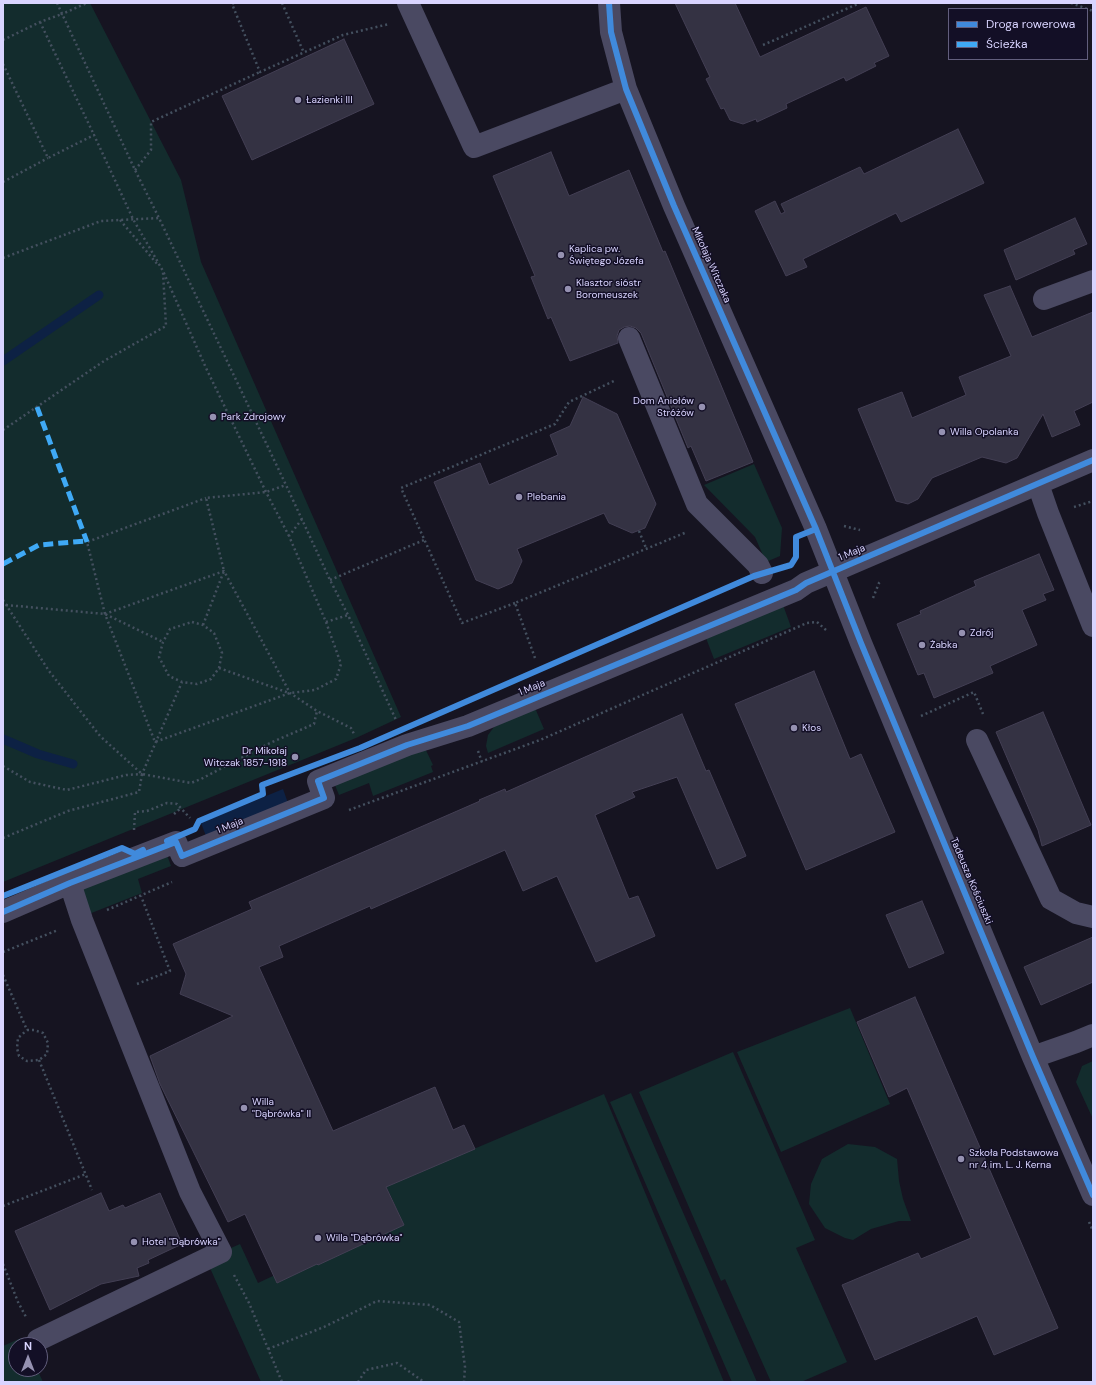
<!DOCTYPE html>
<html>
<head>
<meta charset="utf-8">
<style>
	body { margin:0 }
	#map { position:relative; width:1096px; height:1385px; overflow:hidden; background:#161421; font-family:"DM Sans",sans-serif }
	canvas { display:block }
	.frame { position:absolute; inset:0; border:4px solid #d9d4ff; pointer-events:none }
	.legend { position:absolute; left:948px; top:8px; width:140px; height:52px; box-sizing:border-box; background:#130f26; border:1px solid #625e7d; margin:0; padding:5px 7px; list-style:none; font-size:12px; color:#d9d4ff }
	.legend li { display:flex; align-items:center; gap:8px; height:20px }
	.legend b { width:20px; border:1px solid #625e7d }
	.north { position:absolute; left:8px; top:1337px; width:40px; height:40px; box-sizing:border-box; background:#130f26; border:1px solid #625e7d; border-radius:50%; rotate:0deg; font-size:11px; font-weight:700; line-height:16px; text-align:center; color:#d9d4ff }
	.north::after { content:''; display:block; margin:auto; width:14px; height:18px; background:#9591b1; clip-path:polygon(50% 0,100% 100%,50% 72%,0 100%) }
</style>
</head>
<body>
<div id="map">
<canvas width="1096" height="1385"></canvas>
<div class="frame"></div>
<ul class="legend">
<li><b style="height:5px;background:#408adc"></b>Droga rowerowa</li>
<li><b style="height:5px;background:#3fa9f5"></b>Ścieżka</li>
</ul>
<div class="north">N</div>
</div>
<script>
const ctx = document.querySelector('canvas').getContext('2d');
ctx.lineJoin = 'round';
function paint(path, color) { ctx.fillStyle = color; ctx.fill(path, 'evenodd'); }
const shape = rows => new Path2D(rows.map(r => 'M' + r).join(''));
function stroke(path, color, width, dash) { ctx.strokeStyle = color; ctx.lineWidth = width; ctx.lineCap = dash ? 'butt' : 'round'; ctx.setLineDash(dash || []); ctx.stroke(path); }
function write(font, color, halo, rows, align = 'center') {
  ctx.font = font + ' "DM Sans",sans-serif'; ctx.lineWidth = 3; ctx.setLineDash([]); ctx.textBaseline = 'middle'; ctx.strokeStyle = halo; ctx.fillStyle = color; for (const [text, x, y, turn = 0] of rows) {
    ctx.save(); ctx.translate(x, y); ctx.rotate((+turn || 0) * Math.PI / 180); ctx.textAlign = isNaN(turn) ? turn : align; if (halo) ctx.strokeText(text, 0, 0); ctx.fillText(text, 0, 0); ctx.restore();
  }
}
const green = shape([
	[3,3,90,3,181,180,201,262,401,717,356,738,3,882],
	[754,464,782,528,780,556,766,562,755,537,704,485],
	[783,605,791,627,714,659,706,638],
	[535,708,544,729,488,753,486,746,488,735,494,727],
	[424,746,433,765,431,766,433,772,373,796,369,783,339,795,334,783],
	[166,852,171,866,138,879,142,893,89,914,79,889],
	[850,1008,890,1104,781,1152,737,1052],
	[733,1052,815,1240,796,1248,847,1362,801,1382,771,1382,725,1279,721,1281,639,1092],
	[1093,1061,1093,1119,1076,1082,1082,1066],
	[631,1093,757,1382,732,1382,610,1102],
	[604,1094,724,1382,261,1382,206,1259,240,1244,258,1283,400,1216,386,1186],
	[848,1144,875,1147,897,1159,899,1181,903,1199,911,1221,899,1221,871,1229,853,1240,845,1238,825,1228,809,1204,811,1184,822,1159],
	[21,1338,25,1345,16,1345,16,1369,37,1369,43,1382,3,1382,3,1346]
]);
const water = shape([
	[283,789,288,803,206,836,201,823]
]);
const stream = shape([
	[3,361,99,295],
	[3,739,38,754,73,764]
]);
const building = shape([
	[675,3,735,3,760,57,866,7,889,56,874,63,876,66,846,81,844,77,786,104,787,108,757,122,756,119,743,124,730,120,724,108,721,109,706,79,710,77,675,3],
	[344,39,374,104,252,160,222,96,344,39],
	[958,129,984,183,901,222,896,213,803,259,807,267,786,276,755,211,775,201,781,214,785,212,781,204,860,167,864,174,958,129],
	[551,152,569,196,629,170,663,252,665,251,753,462,706,481,691,446,688,448,641,333,636,328,630,326,624,327,619,330,617,336,618,343,570,361,551,317,548,319,531,277,535,276,493,176,551,152],
	[1075,218,1087,244,1073,250,1075,254,1016,280,1004,250,1075,218],
	[1010,286,1032,337,1093,312,1093,402,1074,411,1080,425,1052,437,1043,414,1017,458,1006,463,982,457,932,478,918,499,908,504,896,501,858,409,902,392,912,418,966,395,959,377,1011,356,984,295,1010,286],
	[583,397,617,414,656,504,645,528,632,533,609,523,604,513,517,549,522,561,512,583,498,589,476,580,434,482,480,463,489,485,558,455,550,435,570,426,583,397],
	[1039,554,1054,590,1043,594,1046,600,1022,610,1037,645,990,666,993,673,934,698,924,673,918,675,897,624,921,614,920,611,976,586,974,581,1039,554],
	[814,671,850,759,861,754,895,832,806,870,735,704,814,671],
	[1043,712,1091,825,1042,846,1038,830,996,732,1043,712],
	[682,714,706,771,709,770,746,856,717,869,677,777,632,792,635,797,595,815,629,899,638,896,655,936,596,962,557,876,523,891,505,850,371,909,370,906,279,946,283,957,259,967,333,1131,435,1087,453,1130,464,1125,475,1149,386,1187,404,1225,318,1265,317,1264,277,1283,245,1214,228,1222,160,1084,150,1056,233,1016,180,994,186,974,173,944,252,909,249,902,480,801,479,800,505,789,506,792,682,714],
	[922,901,944,953,909,968,886,915,922,901],
	[1093,937,1093,982,1041,1005,1024,967,1093,937],
	[915,997,1058,1328,994,1355,977,1316,875,1360,842,1285,918,1253,921,1259,971,1238,907,1088,889,1097,857,1022,915,997],
	[101,1193,109,1211,123,1205,125,1208,160,1193,182,1244,148,1260,149,1263,137,1268,139,1276,101,1284,50,1310,15,1231,101,1193]
]);
const path = shape([
	[57,3,135,170,159,218,286,485,330,580,348,615,396,720],
	[234,3,232,4,260,72,343,35,389,24],
	[282,3,304,53],
	[1071,3,1093,11],
	[61,13,62,14,87,3],
	[40,22,94,135],
	[3,40,40,22,62,14],
	[763,45,860,3],
	[3,64,48,158,94,135,133,219,163,271,206,368,266,492,289,536],
	[135,170,151,150,151,122,260,72],
	[3,182,48,158],
	[120,220,158,265],
	[3,258,101,221,159,218],
	[3,430,104,361,166,326,163,272],
	[1074,507,1093,501],
	[302,519,289,536,326,622,341,664,336,679,315,690,290,693,155,742,105,614,224,571,290,693,317,711,351,728,355,736],
	[844,526,860,530],
	[639,531,646,548],
	[330,580,424,540],
	[873,598,879,583,881,581],
	[3,600,49,671,100,736,142,774,191,783,201,779,270,743,314,724,317,711],
	[515,603,462,623,401,488,555,424,569,402,616,380],
	[6,605,105,614,163,642],
	[105,614,87,542,206,498],
	[192,622,203,625,214,633,222,653,219,668,211,679,197,684,182,682,169,676,159,657,163,642,170,629,192,622],
	[326,622,348,615],
	[203,625,224,571,206,498,266,492,286,485],
	[535,658,515,603,687,532],
	[219,668,289,693],
	[921,716,974,692,983,714],
	[478,751,482,762],
	[3,766,30,782,67,790,126,775,142,774,182,682],
	[349,810,540,740,807,623,817,622,826,630],
	[174,814,181,808],
	[134,830,135,812,147,811,167,803,177,804,190,818],
	[3,838,68,811,139,792,142,774],
	[107,910,172,882],
	[3,952,58,930],
	[3,975,27,1030],
	[137,984,170,971,141,896],
	[27,1030,34,1030,43,1033,48,1043,47,1054,39,1060,27,1061,19,1056,17,1048,18,1038,27,1030],
	[39,1060,92,1190],
	[3,1206,86,1174],
	[1089,1222,1093,1231],
	[3,1264,18,1302,26,1317],
	[234,1275,249,1303,282,1382],
	[268,1349,324,1327,377,1301,430,1305,459,1322,465,1367,464,1382],
	[358,1382,366,1370,397,1363,424,1382]
]);
const minor = shape([
	[408,3,474,147,626,89],
	[609,3,611,32,626,89,674,206,816,529,861,643,1033,1057,1093,1195],
	[1044,299,1093,281],
	[629,338,697,504,758,565,762,573],
	[1038,484,1048,513,1093,626],
	[977,740,1051,899,1076,913,1093,917],
	[3,912,70,883,176,842,182,856,324,798,318,781,407,745,468,726,796,590,806,583,1093,460],
	[1033,1057,1076,1042,1093,1035],
	[38,1340,221,1252,190,1192,82,920,70,883]
]);
const quiet = shape([
	[37,407,87,542],
	[3,564,39,545,86,541]
]);
const cycleway = shape([
	[609,3,611,32,626,89,674,206,816,529,861,643,1033,1057,1093,1195],
	[167,841,195,829,199,821,263,794,262,785,360,748,754,576,791,565,796,557,796,537,816,529],
	[3,896,122,848,135,854,143,850],
	[3,912,70,883,176,842,182,856,324,798,318,781,407,745,468,726,796,590,806,583,1093,460]
]);
const markers = [
	[298,100,4,"#9591b1"],
	[561,255,4,"#9591b1"],
	[568,289,4,"#9591b1"],
	[702,407,4,"#9591b1"],
	[213,417,4,"#9591b1"],
	[942,432,4,"#9591b1"],
	[519,497,4,"#9591b1"],
	[962,633,4,"#9591b1"],
	[922,645,4,"#9591b1"],
	[794,728,4,"#9591b1"],
	[295,757,4,"#9591b1"],
	[244,1108,4,"#9591b1"],
	[961,1159,4,"#9591b1"],
	[318,1238,4,"#9591b1"],
	[134,1242,4,"#9591b1"]
];
const poiNames = [
	["Łazienki III",306,100],
	["Kaplica pw.",569,249],
	["Świętego Józefa",569,261],
	["Klasztor sióstr",576,283],
	["Boromeuszek",576,295],
	["Dom Aniołów",694,401,"right"],
	["Stróżów",694,413,"right"],
	["Park Zdrojowy",221,417],
	["Willa Opolanka",950,432],
	["Plebania",527,497],
	["Zdrój",970,633],
	["Żabka",930,645],
	["Kłos",802,728],
	["Dr Mikołaj",287,751,"right"],
	["Witczak 1857-1918",287,763,"right"],
	["Willa",252,1102],
	["\"Dąbrówka\" II",252,1114],
	["Szkoła Podstawowa",969,1153],
	["nr 4 im. L. J. Kerna",969,1165],
	["Willa \"Dąbrówka\"",326,1238],
	["Hotel \"Dąbrówka\"",142,1242]
];
const streetNames = [
	["Mikołaja Witczaka",711,265,66],
	["1 Maja",852,553,-23],
	["1 Maja",532,688,-22],
	["1 Maja",230,826,-22],
	["Tadeusza Kościuszki",971,881,67]
];
paint(green, '#132c2d');
paint(water, '#0d2144');
stroke(stream, '#0d2144', 9);
paint(building, '#343243');
stroke(building, '#433f54', 1);
stroke(path, '#44505f', 2.5, [2, 3]);
stroke(minor, '#4a4962', 22);
stroke(quiet, '#3fa9f5', 5, [10, 5]);
stroke(cycleway, '#408adc', 6);
for (const [x, y, r, color] of markers) { const dot = new Path2D(); dot.arc(x, y, r, 0, 2 * Math.PI); ctx.fillStyle = color; ctx.fill(dot); stroke(dot, '#130f26', 1.5); }
write('10px', '#d9d4ff', '#130f26', poiNames, 'left');
write('10px', '#d9d4ff', '#130f26', streetNames);
</script>
</body>
</html>
